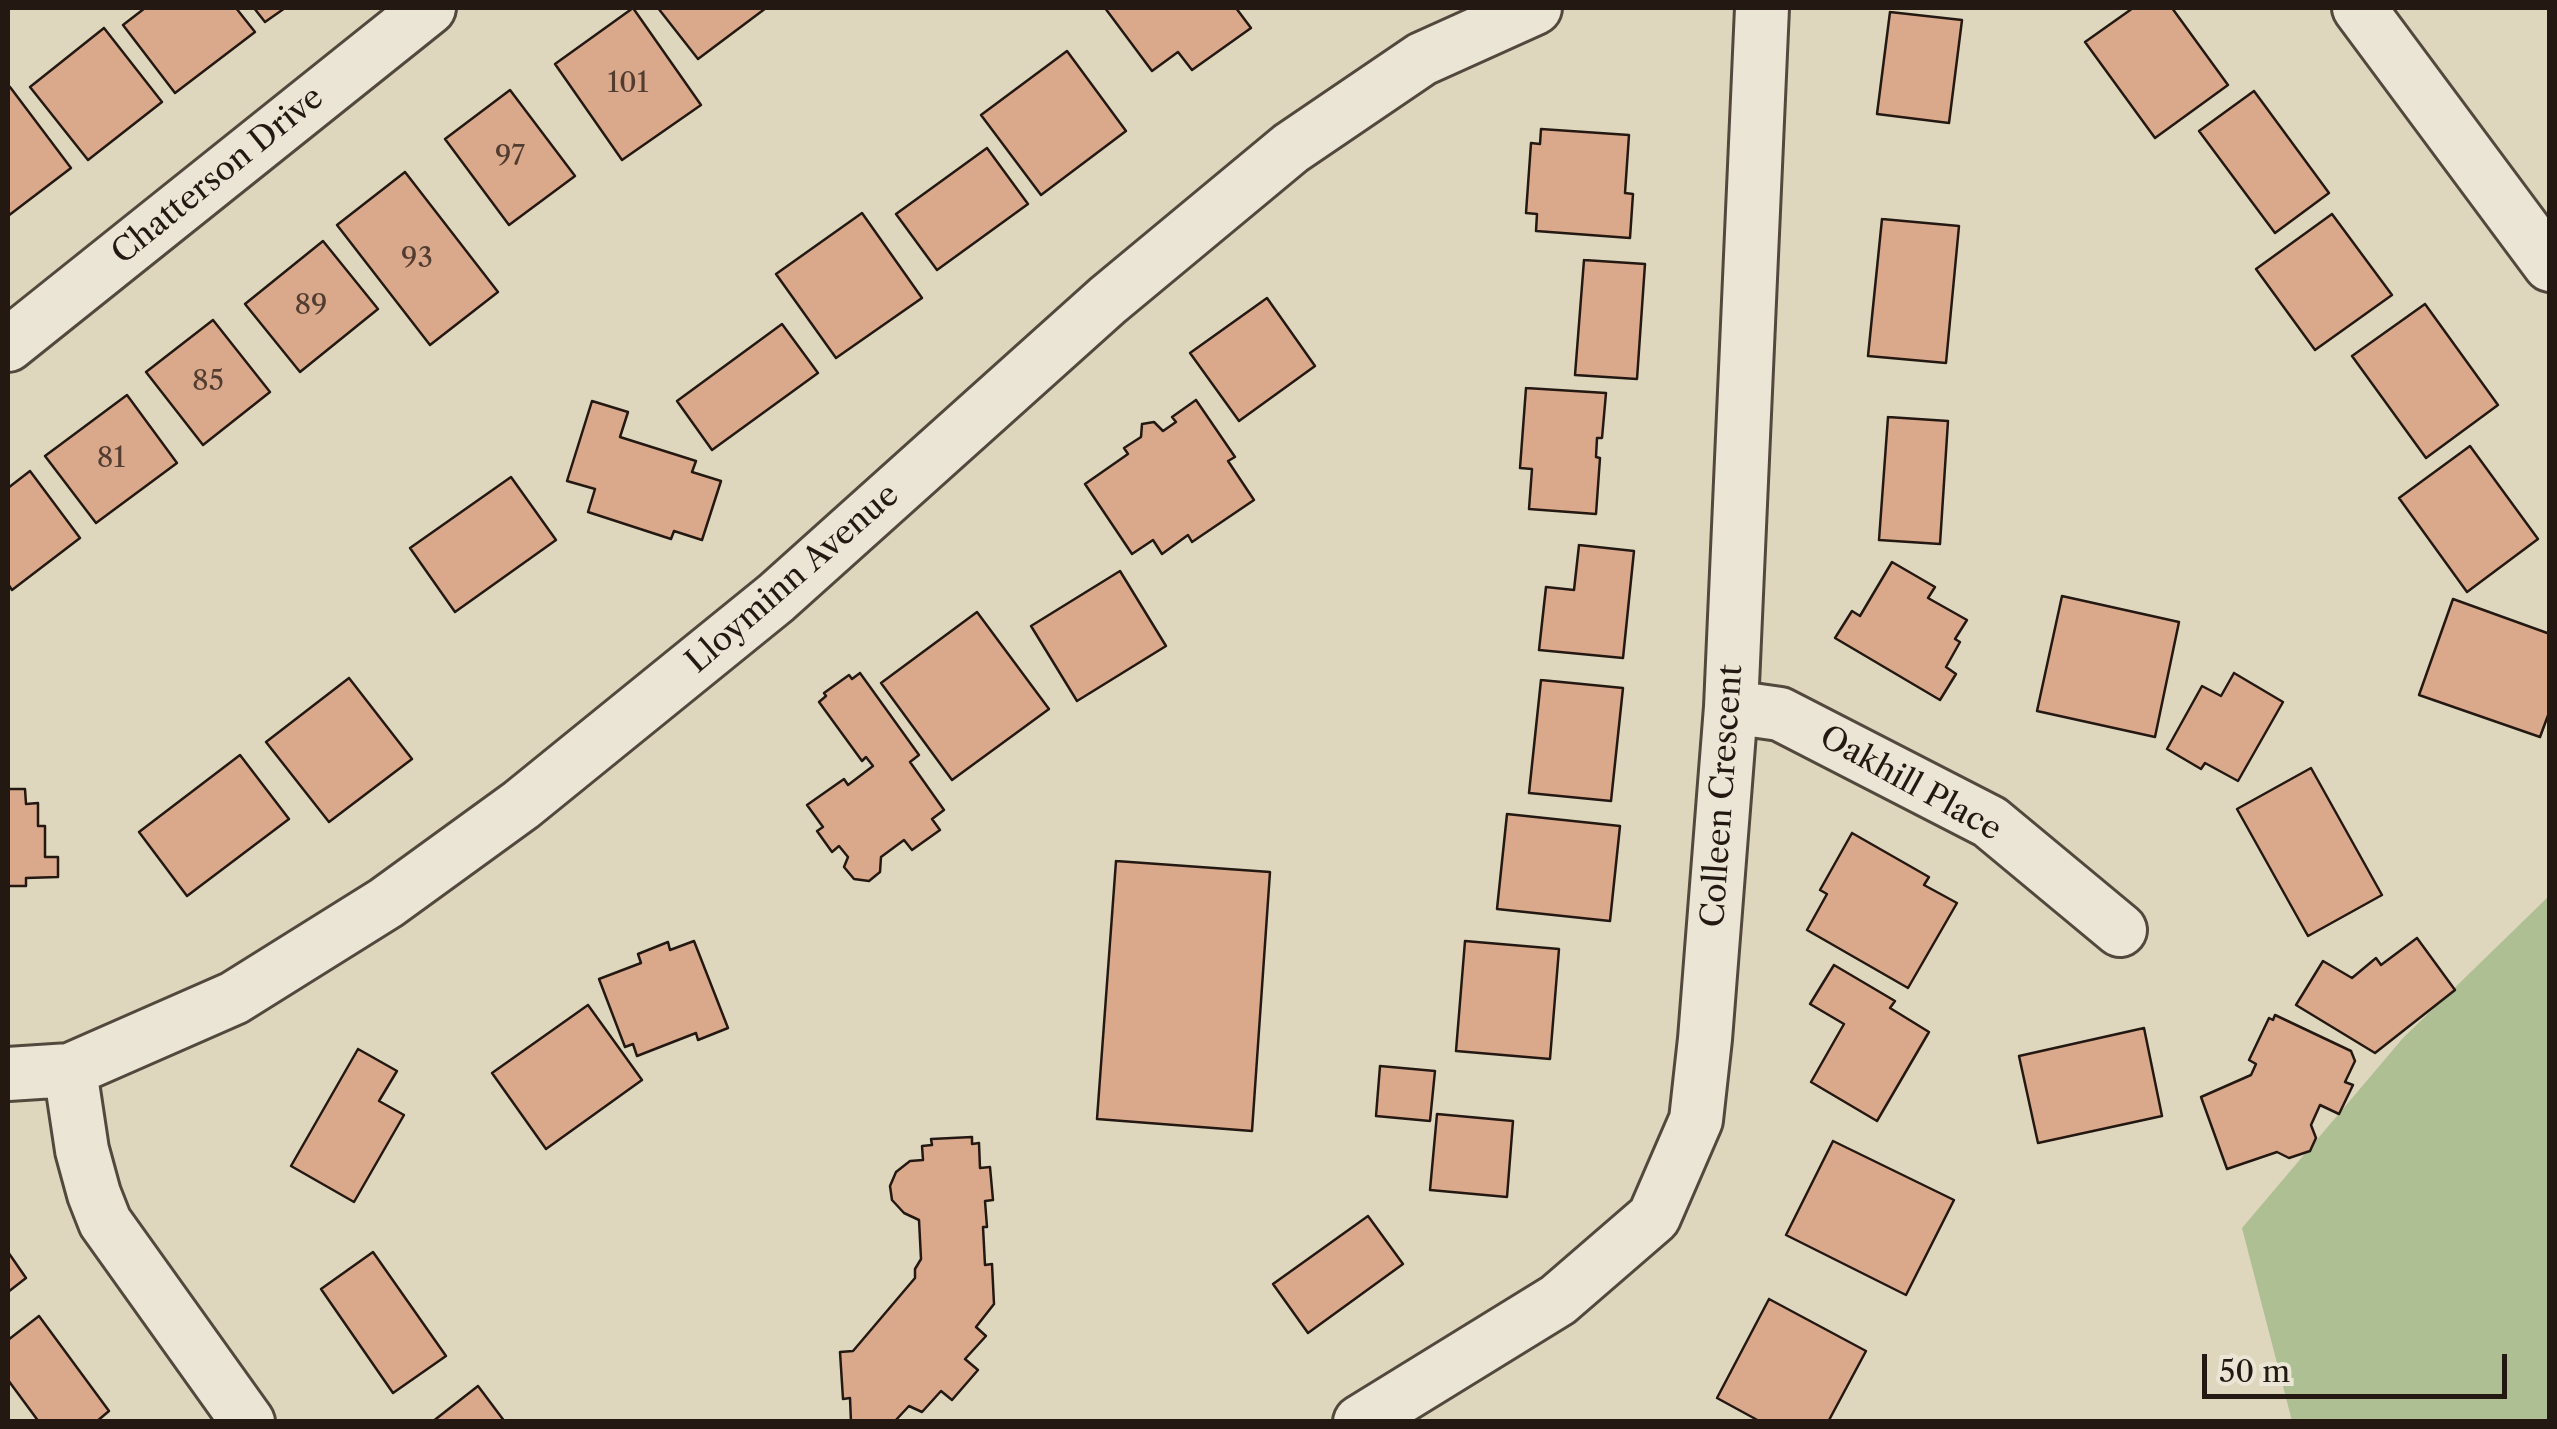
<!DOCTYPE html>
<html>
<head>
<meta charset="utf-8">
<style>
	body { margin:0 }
	#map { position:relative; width:2557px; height:1429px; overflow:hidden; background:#dfd7bd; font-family:"Libre Caslon Text",serif }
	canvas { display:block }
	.frame { position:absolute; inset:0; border:10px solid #241812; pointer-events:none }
	.scale { position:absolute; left:2202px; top:1354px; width:305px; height:45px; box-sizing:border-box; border:5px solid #241812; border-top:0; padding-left:12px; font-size:30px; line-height:35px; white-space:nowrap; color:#241812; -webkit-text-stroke:8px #eae5d4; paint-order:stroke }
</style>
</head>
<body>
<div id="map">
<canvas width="2557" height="1429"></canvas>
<div class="frame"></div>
<div class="scale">50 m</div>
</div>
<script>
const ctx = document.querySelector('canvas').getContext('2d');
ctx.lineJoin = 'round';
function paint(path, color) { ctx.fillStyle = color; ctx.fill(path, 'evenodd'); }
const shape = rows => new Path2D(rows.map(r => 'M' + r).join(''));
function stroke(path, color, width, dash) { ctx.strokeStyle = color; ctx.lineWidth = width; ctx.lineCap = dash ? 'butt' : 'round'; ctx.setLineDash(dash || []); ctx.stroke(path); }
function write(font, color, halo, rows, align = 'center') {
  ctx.font = font + ' "Libre Caslon Text",serif'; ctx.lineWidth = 10; ctx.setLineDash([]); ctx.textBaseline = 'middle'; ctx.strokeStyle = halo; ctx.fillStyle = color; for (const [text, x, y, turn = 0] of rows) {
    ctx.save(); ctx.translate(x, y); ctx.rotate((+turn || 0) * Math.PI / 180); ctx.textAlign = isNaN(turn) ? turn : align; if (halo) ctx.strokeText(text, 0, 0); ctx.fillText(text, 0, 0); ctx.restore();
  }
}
const green = shape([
	[2549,896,2549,1421,2292,1421,2242,1228,2403,1038]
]);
const building = shape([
	[145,8,236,8,255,32,175,93,123,25,145,8],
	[254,8,285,8,265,22,254,8],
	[633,8,701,105,622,160,555,64,633,8],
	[658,8,766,8,698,59,658,8],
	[1105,8,1236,8,1251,28,1192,70,1178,52,1152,71,1105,8],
	[2133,8,2172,8,2228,85,2155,138,2085,42,2133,8],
	[1890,12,1962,20,1949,123,1877,114,1890,12],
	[104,28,162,102,88,160,30,87,104,28],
	[1067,51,1126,131,1041,195,981,115,1067,51],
	[10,87,71,168,8,216,8,88,10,87],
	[510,90,575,176,509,225,445,139,510,90],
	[2254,91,2329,193,2275,233,2199,131,2254,91],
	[1541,129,1629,135,1625,193,1633,194,1630,238,1536,231,1537,214,1526,213,1531,143,1540,144,1541,129],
	[987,148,1028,204,937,270,896,214,987,148],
	[405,172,498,292,430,345,337,225,405,172],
	[862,213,922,298,836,358,776,274,862,213],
	[2332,214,2392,295,2315,350,2256,269,2332,214],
	[1882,219,1959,226,1946,363,1868,356,1882,219],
	[323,241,378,309,300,372,245,304,323,241],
	[1584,260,1645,264,1637,379,1575,375,1584,260],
	[1267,298,1315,366,1239,421,1190,353,1267,298],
	[2425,304,2498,405,2426,458,2352,356,2425,304],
	[213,320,270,392,203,445,146,372,213,320],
	[782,324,818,373,712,450,677,401,782,324],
	[1526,388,1606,393,1602,438,1597,438,1596,457,1600,458,1596,514,1529,509,1532,469,1520,468,1526,388],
	[127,395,177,463,96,523,45,456,127,395],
	[1196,400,1235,457,1228,461,1254,500,1192,542,1188,535,1162,554,1153,540,1132,554,1085,484,1128,454,1124,448,1141,437,1142,424,1154,422,1163,431,1176,422,1172,417,1196,400],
	[592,401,628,412,620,437,696,461,692,472,721,481,702,540,674,531,671,539,588,512,595,489,567,481,592,401],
	[1888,417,1948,421,1940,544,1879,540,1888,417],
	[2470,446,2538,539,2467,592,2399,498,2470,446],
	[30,471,80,538,12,590,8,584,8,488,30,471],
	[511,477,556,540,455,612,410,548,511,477],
	[1579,545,1634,551,1623,658,1539,650,1546,587,1574,590,1579,545],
	[1892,562,1935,587,1928,598,1967,620,1955,639,1960,642,1946,667,1956,674,1940,700,1835,638,1852,611,1860,616,1892,562],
	[1120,571,1166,646,1077,701,1031,626,1120,571],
	[2062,596,2179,622,2155,737,2037,711,2062,596],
	[2453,599,2550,634,2550,710,2540,737,2419,695,2453,599],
	[977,612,1049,709,952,780,881,683,977,612],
	[860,673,919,755,910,762,944,810,932,819,940,830,912,850,904,840,881,857,880,872,869,881,854,879,844,867,848,857,839,846,832,852,817,831,823,827,807,805,844,779,848,785,873,766,866,757,862,761,819,702,826,696,824,693,849,675,852,679,860,673],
	[2234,673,2283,702,2238,781,2205,763,2201,769,2167,749,2202,686,2221,696,2234,673],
	[349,678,412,759,329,822,266,742,349,678],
	[1541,680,1623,688,1611,801,1529,793,1541,680],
	[240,755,289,819,187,896,139,832,240,755],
	[2311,768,2382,895,2308,936,2237,809,2311,768],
	[8,789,25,789,26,804,38,803,38,826,45,826,45,857,58,857,58,877,26,878,26,886,8,886,8,789],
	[1507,814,1620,826,1610,921,1497,909,1507,814],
	[1852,833,1929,877,1924,885,1957,903,1908,988,1807,930,1827,894,1820,890,1852,833],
	[1116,861,1270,872,1252,1131,1097,1119,1116,861],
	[2417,938,2455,990,2375,1053,2296,1005,2323,961,2352,978,2376,958,2381,965,2417,938],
	[694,941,728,1028,698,1040,696,1033,637,1056,633,1044,625,1047,599,979,641,963,638,954,668,942,670,950,694,941],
	[1465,941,1559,949,1550,1059,1456,1051,1465,941],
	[1834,965,1895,1001,1890,1008,1929,1032,1877,1121,1811,1082,1844,1024,1810,1004,1834,965],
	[588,1005,642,1080,546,1149,492,1073,588,1005],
	[2275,1015,2351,1051,2355,1061,2345,1082,2353,1085,2339,1114,2320,1105,2311,1125,2316,1138,2310,1151,2289,1158,2277,1152,2227,1169,2201,1097,2251,1075,2256,1064,2249,1060,2269,1018,2273,1020,2275,1015],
	[2144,1028,2162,1116,2038,1143,2019,1056,2144,1028],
	[358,1049,397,1071,379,1101,404,1115,354,1202,291,1166,358,1049],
	[1380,1066,1435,1071,1430,1121,1376,1116,1380,1066],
	[1437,1114,1513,1121,1507,1197,1430,1190,1437,1114],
	[972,1137,972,1144,979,1143,980,1168,990,1167,993,1200,985,1201,987,1227,983,1227,985,1265,992,1264,994,1304,976,1327,986,1336,965,1359,978,1370,952,1400,941,1391,922,1412,909,1406,894,1422,851,1422,850,1398,843,1399,840,1352,853,1351,915,1278,915,1269,921,1259,919,1220,904,1213,892,1200,890,1186,896,1172,910,1161,923,1160,922,1146,932,1145,931,1139,972,1137],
	[1833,1141,1954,1200,1906,1295,1786,1235,1833,1141],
	[1368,1216,1403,1264,1308,1333,1273,1284,1368,1216],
	[8,1252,26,1278,8,1292,8,1252],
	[373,1252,446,1356,393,1393,321,1289,373,1252],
	[1769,1299,1866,1351,1828,1422,1761,1422,1717,1398,1769,1299],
	[39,1316,109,1411,96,1422,39,1422,8,1380,8,1340,39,1316],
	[478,1386,505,1422,432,1422,478,1386]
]);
const minor = shape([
	[2359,8,2550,265],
	[8,345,429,8],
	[1731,707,1780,714,1990,822,2120,930],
	[70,1070,82,1150,94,1194,105,1222,248,1422],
	[8,1074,70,1070,234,998,386,903,521,805,776,598,1108,300,1291,148,1422,59,1535,8],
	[1360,1422,1558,1300,1654,1217,1696,1120,1705,1039,1731,707,1762,8]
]);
const numberNames = [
	["101",628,84],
	["97",510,157],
	["93",417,259],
	["89",311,306],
	["85",208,382],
	["81",111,459]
];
const streetNames = [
	["Chatterson Drive",218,176,-39],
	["Lloyminn Avenue",793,579,-41],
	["Oakhill Place",1910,784,29],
	["Colleen Crescent",1723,796,-86]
];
paint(green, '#aebf94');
paint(building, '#daa98c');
stroke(building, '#241812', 2.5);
stroke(minor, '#53483d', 58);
stroke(minor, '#eae5d4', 52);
write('28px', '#523c30', null, numberNames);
write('32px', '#241812', '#eae5d4', streetNames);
</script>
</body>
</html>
